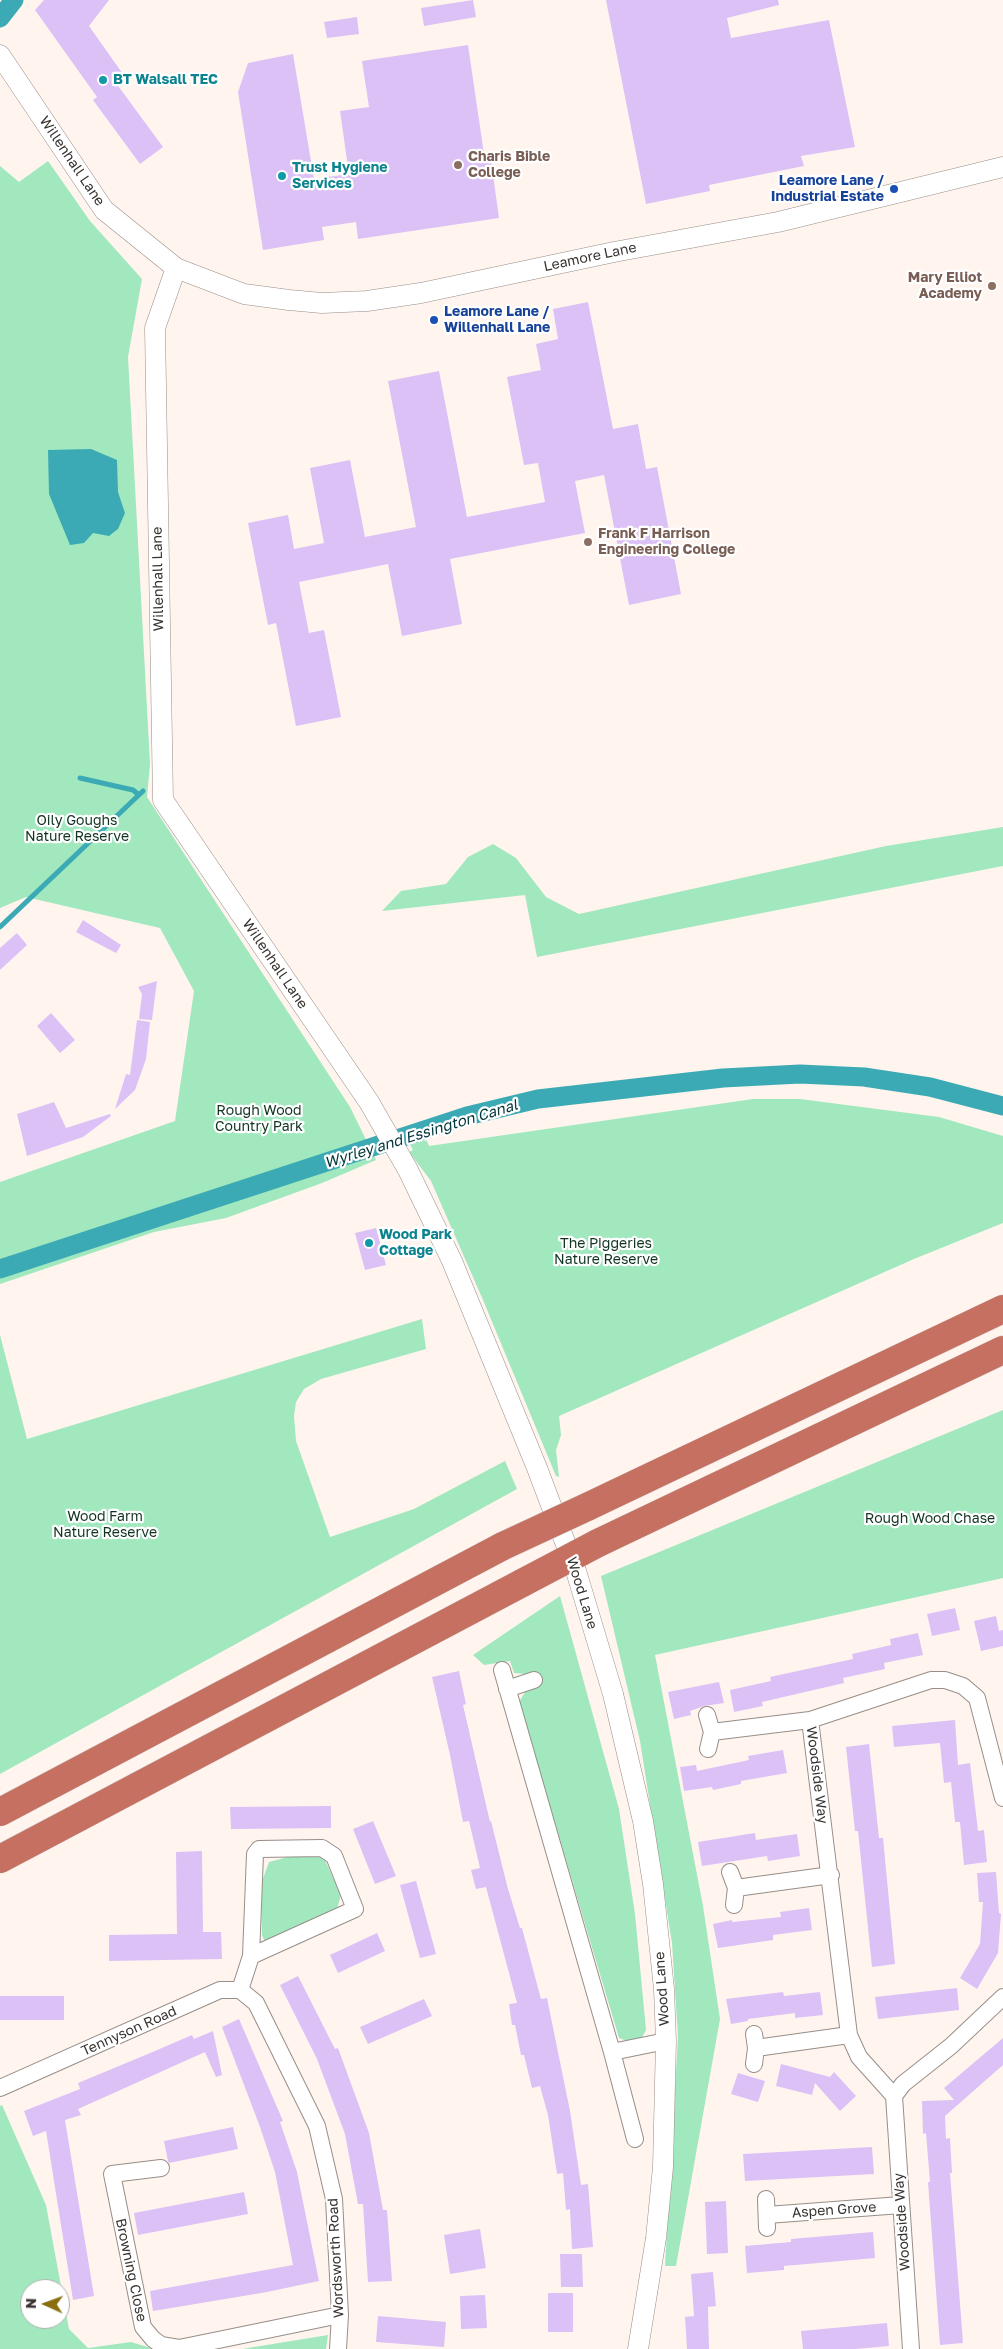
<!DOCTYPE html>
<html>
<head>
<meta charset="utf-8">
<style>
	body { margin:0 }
	#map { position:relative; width:1003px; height:2349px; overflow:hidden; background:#fff4ee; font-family:"Golos Text",sans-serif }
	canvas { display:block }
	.north { position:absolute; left:20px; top:2279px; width:50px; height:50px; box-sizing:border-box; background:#fff; border:1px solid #afadac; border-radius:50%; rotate:272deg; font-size:14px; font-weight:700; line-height:20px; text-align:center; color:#373330 }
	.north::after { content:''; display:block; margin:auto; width:18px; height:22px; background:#8a6f10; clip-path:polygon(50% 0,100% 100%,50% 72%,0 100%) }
</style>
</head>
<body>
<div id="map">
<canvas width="1003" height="2349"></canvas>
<div class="north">N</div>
</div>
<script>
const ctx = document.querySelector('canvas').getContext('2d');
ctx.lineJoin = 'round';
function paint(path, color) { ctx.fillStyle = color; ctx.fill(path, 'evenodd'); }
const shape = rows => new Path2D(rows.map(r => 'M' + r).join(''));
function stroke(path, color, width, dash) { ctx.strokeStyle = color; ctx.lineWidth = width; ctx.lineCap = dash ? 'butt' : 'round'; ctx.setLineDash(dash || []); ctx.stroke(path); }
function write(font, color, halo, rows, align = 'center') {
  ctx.font = font + ' "Golos Text",sans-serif'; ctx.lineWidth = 4.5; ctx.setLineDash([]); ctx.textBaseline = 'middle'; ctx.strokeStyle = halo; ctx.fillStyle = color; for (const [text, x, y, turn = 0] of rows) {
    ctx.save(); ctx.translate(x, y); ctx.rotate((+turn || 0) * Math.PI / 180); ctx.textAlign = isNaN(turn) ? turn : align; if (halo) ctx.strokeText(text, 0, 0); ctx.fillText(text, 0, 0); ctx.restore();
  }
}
const green = shape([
	[48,161,90,221,142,279,128,357,150,764,147,797,350,1107,376,1160,322,1183,226,1218,154,1232,0,1284,0,1182,175,1121,194,991,160,928,26,897,0,908,0,166,19,182],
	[1003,827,1003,866,537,957,525,895,382,911,401,891,446,884,468,857,493,844,516,858,546,897,579,914,886,846],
	[753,1099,800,1099,939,1117,1003,1136,1003,1223,914,1259,559,1416,561,1435,556,1450,559,1477,556,1476,483,1300,431,1181,409,1152,413,1150,407,1139,427,1141,429,1146],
	[422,1319,426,1349,321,1379,304,1389,296,1402,294,1416,296,1441,330,1537,414,1509,505,1461,517,1489,0,1774,0,1335,27,1439],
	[1003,1410,1003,1578,655,1655,703,1906,720,2019,676,2266,665,2266,678,2037,672,1943,640,1741,601,1576],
	[560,1596,619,1809,635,1914,646,2030,641,2039,630,2042,619,2038,519,1702,525,1692,535,1687,535,1675,514,1673,510,1661,484,1665,473,1655],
	[299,1854,324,1858,341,1895,337,1909,266,1944,262,1935,261,1884,269,1862],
	[2,2105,46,2205,69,2329,88,2348,131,2342,154,2349,0,2349,0,2106],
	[30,2289,60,2289,60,2319,30,2319],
	[328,2335,326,2349,242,2349]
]);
const water = shape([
	[91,449,117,460,118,492,125,513,118,529,109,536,93,533,84,543,70,545,49,494,48,450]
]);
const stream = shape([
	[80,778,133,790,139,795],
	[0,927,143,791]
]);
const canal = shape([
	[0,18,14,0],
	[0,1269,467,1116,538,1099,723,1078,800,1074,864,1077,930,1087,1003,1106]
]);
const building = shape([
	[44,0,109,0,89,26,125,77,116,83,163,147,140,164,93,100,97,97,35,10],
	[473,0,476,17,424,26,421,8],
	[606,0,778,0,779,5,727,18,731,38,829,20,855,147,801,156,804,166,709,185,710,191,646,204],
	[357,17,359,34,327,38,324,22],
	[468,45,484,154,490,153,499,218,358,239,356,222,322,227,324,240,263,250,238,92,248,63,293,54,314,179,349,174,340,111,369,107,362,61],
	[588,302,613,429,638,424,646,469,657,467,681,594,629,605,604,475,575,481,585,533,450,559,462,624,402,636,388,564,299,582,309,633,324,630,341,717,296,726,276,623,268,625,248,523,288,515,294,549,324,543,310,468,350,460,365,537,416,527,388,381,439,371,467,517,545,502,538,463,524,465,507,377,541,370,536,344,558,339,553,309],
	[83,920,121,945,116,953,76,932],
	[17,933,27,945,0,970,0,948],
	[157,981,152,1020,139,1019,142,994,138,987],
	[51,1013,75,1040,60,1053,37,1026],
	[137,1020,150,1022,146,1059,135,1090,115,1109,126,1074,130,1075],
	[54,1102,66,1128,110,1114,111,1116,83,1137,27,1156,17,1114],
	[376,1228,386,1265,365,1270,355,1233],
	[955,1608,960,1630,932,1636,927,1614],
	[996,1616,999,1631,1003,1630,1003,1646,981,1651,974,1621],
	[918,1633,923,1655,884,1663,885,1669,843,1678,844,1683,762,1702,763,1706,734,1712,730,1690,771,1681,770,1677,853,1659,852,1654,891,1645,890,1639],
	[459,1671,466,1704,463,1705,490,1822,491,1821,508,1889,520,1928,522,1928,541,1999,547,1998,570,2111,581,2185,588,2184,593,2247,572,2249,570,2209,566,2210,563,2173,557,2174,548,2115,540,2086,532,2088,524,2055,521,2055,515,2025,512,2025,509,2004,517,2003,486,1887,476,1889,471,1870,480,1868,469,1821,463,1822,450,1755,432,1677],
	[719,1682,724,1703,704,1706,690,1711,691,1715,674,1719,668,1692],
	[955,1720,958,1765,970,1763,978,1831,984,1830,987,1862,964,1865,960,1822,955,1822,951,1782,944,1783,940,1743,894,1747,892,1726],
	[869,1744,879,1838,883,1838,895,1964,872,1967,858,1831,855,1831,846,1747],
	[783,1750,787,1773,741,1781,741,1784,713,1790,712,1787,684,1791,680,1767,696,1765,697,1771,749,1760,748,1756],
	[331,1806,331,1828,231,1829,230,1807],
	[373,1821,396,1876,375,1884,353,1829],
	[755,1833,756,1840,797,1834,800,1856,768,1861,767,1856,702,1866,698,1842],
	[202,1851,203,1932,221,1932,222,1959,109,1961,109,1935,177,1934,176,1852],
	[996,1872,999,1913,1001,1914,998,1953,977,1989,960,1978,980,1944,983,1902,979,1902,977,1873],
	[416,1881,436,1954,420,1958,400,1885],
	[809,1908,812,1930,773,1935,773,1940,718,1948,713,1924,732,1920,732,1922,781,1917,780,1912],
	[377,1933,385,1951,338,1973,330,1955],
	[298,1976,335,2049,338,2048,369,2133,383,2210,387,2210,392,2281,368,2282,363,2204,358,2204,345,2134,317,2059,280,1985],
	[957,1988,959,2010,878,2019,875,1997],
	[783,1992,784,1996,820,1992,823,2015,795,2018,795,2013,748,2019,748,2021,731,2024,726,1999],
	[0,1996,64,1996,64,2020,0,2020],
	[424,1999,432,2016,368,2044,360,2027],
	[239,2019,283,2121,280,2122,297,2172,319,2281,267,2292,153,2311,150,2291,293,2265,275,2172,260,2127,222,2027],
	[213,2031,222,2075,216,2077,205,2052,78,2109,81,2115,65,2120,94,2296,73,2300,46,2131,33,2136,24,2111,80,2089,78,2083,155,2051,192,2035,194,2039],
	[1003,2038,1003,2065,945,2116,946,2139,950,2138,952,2173,950,2173,963,2343,940,2345,928,2182,930,2182,926,2133,923,2134,922,2101,954,2100,944,2088],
	[781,2064,830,2077,834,2072,856,2096,840,2111,815,2083,812,2095,776,2086],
	[738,2073,765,2081,758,2102,731,2094],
	[233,2127,238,2149,169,2163,168,2161,164,2141],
	[872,2147,874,2174,745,2181,743,2154],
	[244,2192,248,2214,138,2235,134,2213],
	[726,2201,728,2253,707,2254,705,2202],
	[480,2229,486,2268,450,2274,444,2235],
	[873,2232,875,2258,784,2266,784,2270,747,2273,745,2246,791,2242,791,2239],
	[560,2254,582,2254,583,2287,561,2287],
	[713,2272,716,2306,708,2307,709,2349,687,2349,685,2317,694,2316,691,2274],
	[548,2293,573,2293,573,2332,548,2332],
	[485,2295,487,2328,461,2329,460,2296],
	[378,2316,446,2322,444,2347,376,2342],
	[887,2323,889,2346,855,2349,803,2349,801,2331]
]);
const minor = shape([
	[502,1670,612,2052,666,2041],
	[507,1689,534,1680],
	[707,1715,712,1732,708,1749],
	[712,1732,810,1720],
	[730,1872,736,1888,734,1905],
	[736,1888,831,1875],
	[240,1990,251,1956,255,1854,259,1849,322,1848,334,1856,355,1909,251,1956],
	[756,2048,849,2035],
	[612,2052,635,2139],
	[754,2064,756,2048,754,2034],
	[0,2088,220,1990,240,1990,256,2003,317,2126,334,2199,340,2315,338,2349],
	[894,2096,903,2084,951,2046,1003,1997],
	[161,2168,112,2174,143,2327,153,2339,161,2345,179,2348,340,2315],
	[766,2199,767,2228],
	[767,2215,901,2205],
	[911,2349,894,2096,859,2057,849,2035,810,1720,931,1680,945,1680,963,1686,977,1698,1003,1798]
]);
const tertiary = shape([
	[0,55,104,210,176,268,244,294,289,300,322,303,367,301,421,293,614,252,778,222,1003,167],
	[176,268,155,328,163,800,369,1102,408,1170,452,1261,537,1468,576,1571,613,1694,643,1821,653,1884,664,1989,666,2041,663,2167,656,2238,638,2349]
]);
const motorway = shape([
	[587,1507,1003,1309],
	[598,1543,1003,1350],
	[0,1812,503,1546],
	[0,1859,524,1582]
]);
const motorwayBridge = shape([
	[503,1546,587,1507],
	[524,1582,598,1543]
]);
const markers = [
	[103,80,5,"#0f9aa8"],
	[458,165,5,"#8d6e63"],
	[282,176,5,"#0f9aa8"],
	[894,189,5,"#1a4fb4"],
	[992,286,5,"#8d6e63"],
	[434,320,5,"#1a4fb4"],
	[588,542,5,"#8d6e63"],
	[369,1243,5,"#0f9aa8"]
];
const cultureNames = [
	["BT Walsall TEC",113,80],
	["Trust Hygiene",292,168],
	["Services",292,184],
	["Wood Park",379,1235],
	["Cottage",379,1251]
];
const educationNames = [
	["Charis Bible",468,157],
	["College",468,173],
	["Mary Elliot",982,278,"right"],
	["Academy",982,294,"right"],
	["Frank F Harrison",598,534],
	["Engineering College",598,550]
];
const streetNames = [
	["Willenhall Lane",72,161,56],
	["Leamore Lane",590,257,-12],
	["Willenhall Lane",158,579,-91],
	["Willenhall Lane",275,964,56],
	["Wood Lane",582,1593,73],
	["Woodside Way",817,1775,83],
	["Wood Lane",662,1989,-94],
	["Tennyson Road",129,2031,-24],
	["Aspen Grove",834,2210,-4],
	["Woodside Way",902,2222,-94],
	["Wordsworth Road",336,2258,-93],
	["Browning Close",131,2270,78]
];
const transitNames = [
	["Leamore Lane /",884,181],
	["Industrial Estate",884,197],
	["Leamore Lane /",444,312,"left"],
	["Willenhall Lane",444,328,"left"]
];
const parkNames = [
	["Oily Goughs",77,821],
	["Nature Reserve",77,837],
	["Rough Wood",259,1111],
	["Country Park",259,1127],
	["The Piggeries",606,1244],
	["Nature Reserve",606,1260],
	["Wood Farm",105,1517],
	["Nature Reserve",105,1533],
	["Rough Wood Chase",930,1519]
];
const waterNames = [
	["Wyrley and Essington Canal",421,1134,-17]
];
paint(green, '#a1e8bf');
paint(water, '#3caab5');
stroke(stream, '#3caab5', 5);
stroke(canal, '#3caab5', 19);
paint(building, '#dcc1f7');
stroke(minor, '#978e88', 18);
stroke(tertiary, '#978e88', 21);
stroke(motorway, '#d7d6d6', 29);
stroke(minor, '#fff', 16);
stroke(tertiary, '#fff', 20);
stroke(motorway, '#c67061', 28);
stroke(motorwayBridge, '#d7d6d6', 29, []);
stroke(motorwayBridge, '#c67061', 28);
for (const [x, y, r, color] of markers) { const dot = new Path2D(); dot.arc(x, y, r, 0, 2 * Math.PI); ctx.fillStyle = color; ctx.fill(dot); stroke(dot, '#fff', 2); }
write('bold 14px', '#0d838f', '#fff', cultureNames, 'left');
write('bold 14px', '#785e54', '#fff', educationNames, 'left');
write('14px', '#373330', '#fff', streetNames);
write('bold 14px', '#164399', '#fff', transitNames, 'right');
write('14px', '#132', '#fff', parkNames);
write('italic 15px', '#01363b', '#fff', waterNames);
</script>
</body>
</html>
